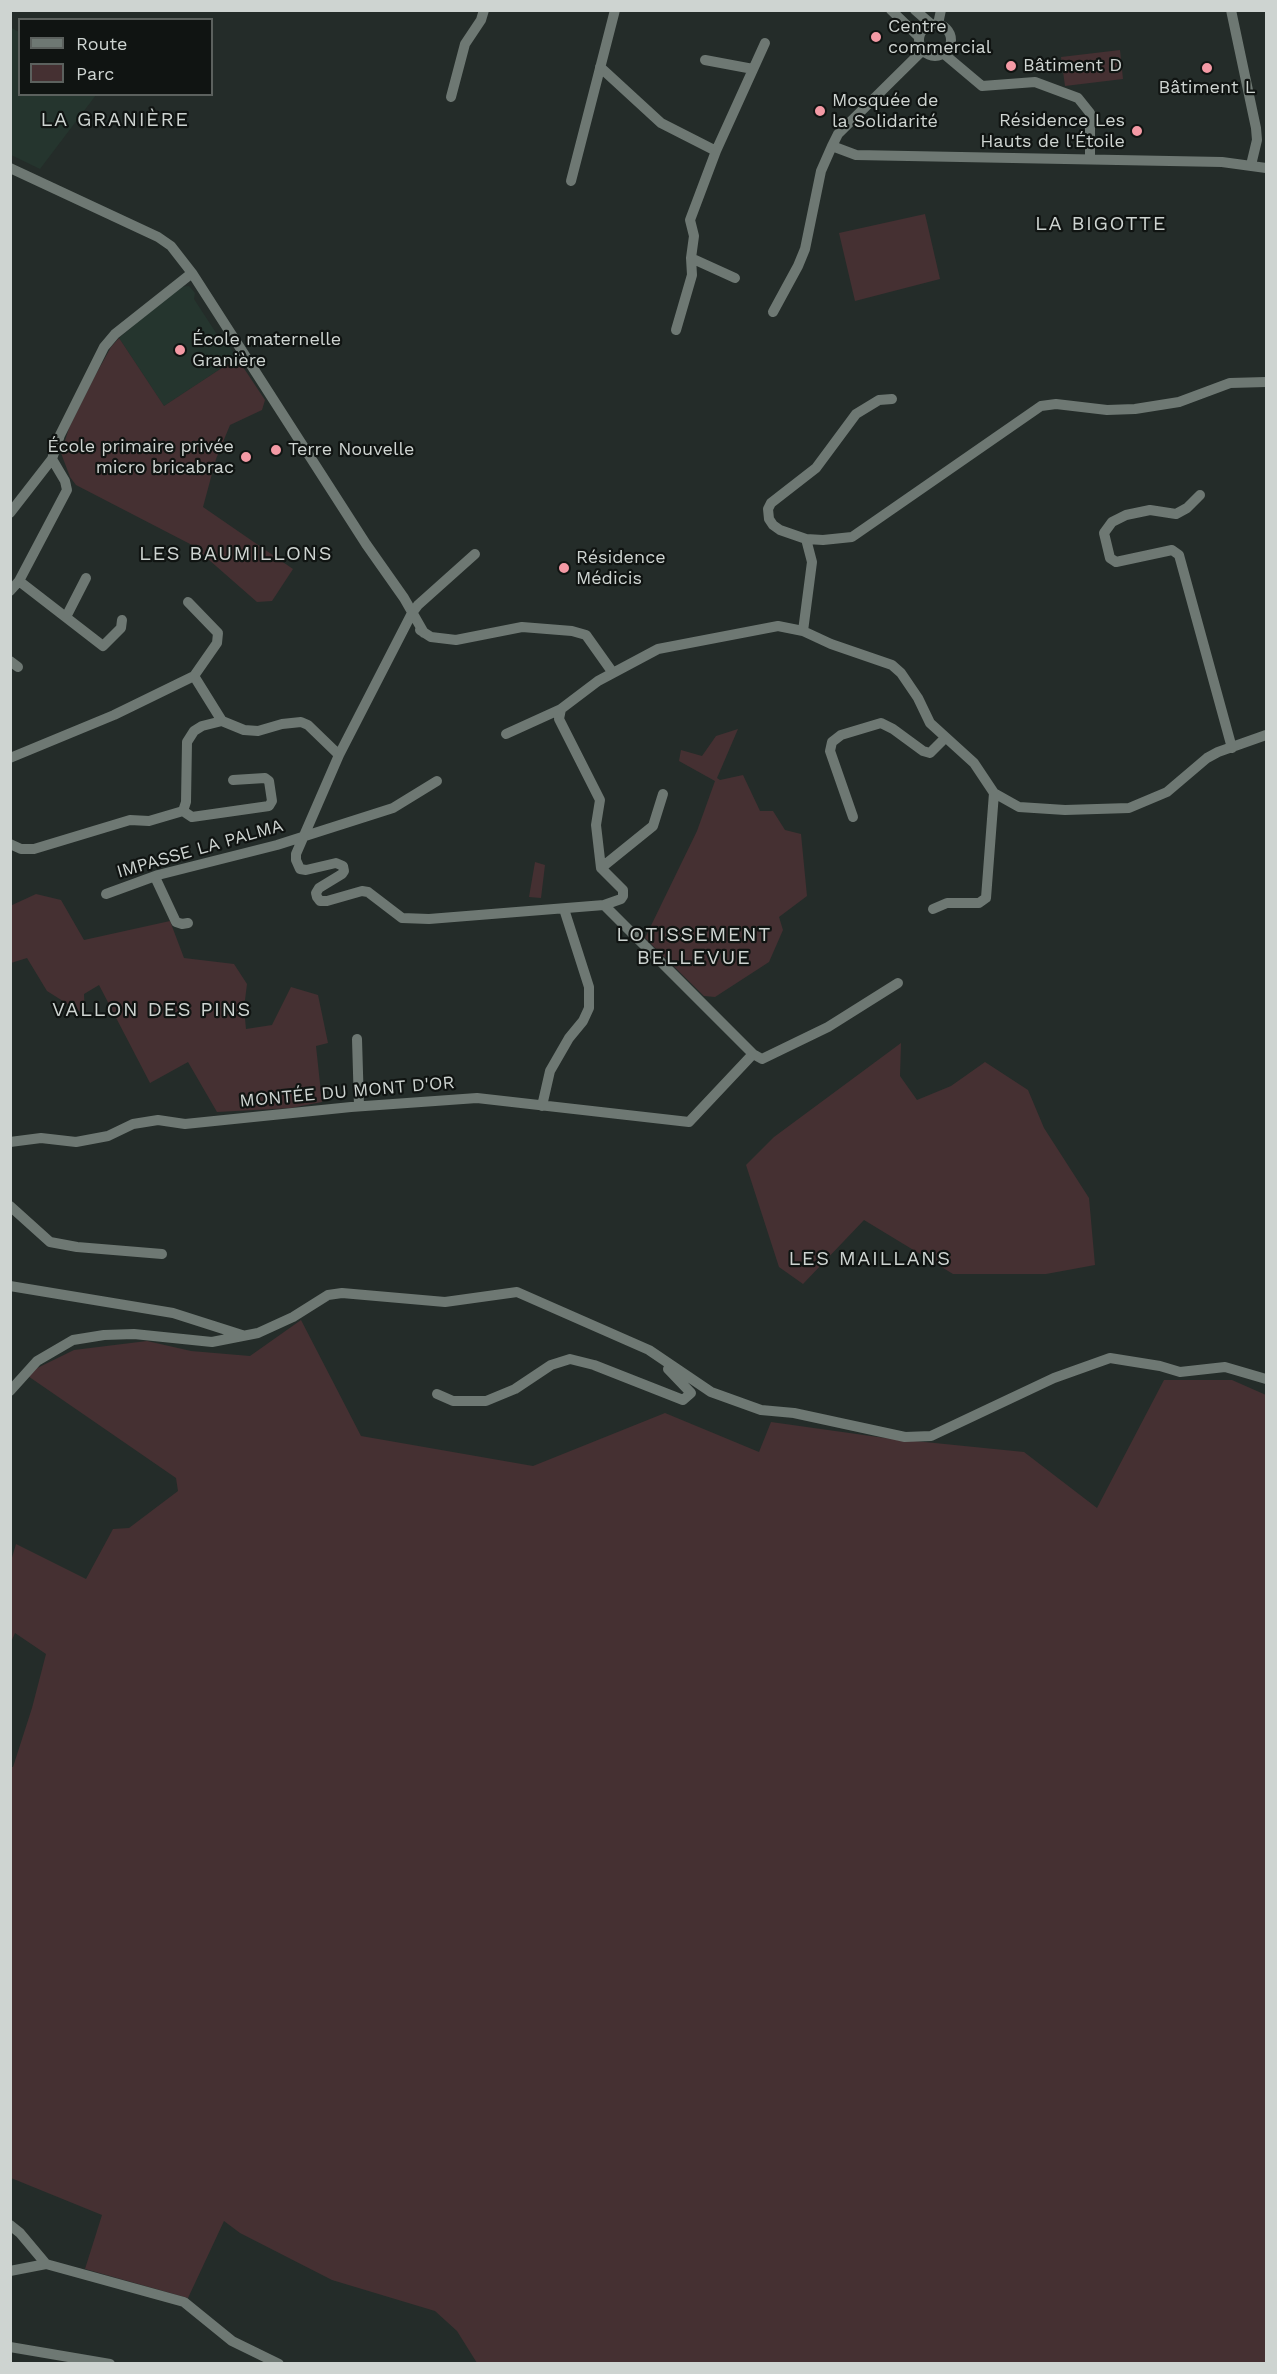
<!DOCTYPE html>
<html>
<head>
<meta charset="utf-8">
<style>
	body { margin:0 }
	#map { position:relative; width:1277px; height:2374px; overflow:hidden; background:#242c29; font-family:"Work Sans",sans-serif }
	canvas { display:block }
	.frame { position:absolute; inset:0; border:12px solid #ced4d1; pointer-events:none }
	.legend { position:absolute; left:18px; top:18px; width:195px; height:78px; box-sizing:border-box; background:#101412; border:2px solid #5c615e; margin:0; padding:8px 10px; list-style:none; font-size:18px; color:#ced4d1 }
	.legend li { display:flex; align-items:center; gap:12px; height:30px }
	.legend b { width:30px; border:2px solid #5c615e }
</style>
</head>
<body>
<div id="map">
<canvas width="1277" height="2374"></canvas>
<div class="frame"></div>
<ul class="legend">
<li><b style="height:8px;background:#6e7873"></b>Route</li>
<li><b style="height:16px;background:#453032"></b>Parc</li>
</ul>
</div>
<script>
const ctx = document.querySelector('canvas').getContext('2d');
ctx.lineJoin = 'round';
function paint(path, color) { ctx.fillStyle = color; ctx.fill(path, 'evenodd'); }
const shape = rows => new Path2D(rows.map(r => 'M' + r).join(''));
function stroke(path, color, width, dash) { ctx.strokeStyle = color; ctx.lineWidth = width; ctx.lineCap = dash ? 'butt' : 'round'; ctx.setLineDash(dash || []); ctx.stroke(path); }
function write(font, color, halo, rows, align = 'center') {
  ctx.font = font + ' "Work Sans",sans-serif'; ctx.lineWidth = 4.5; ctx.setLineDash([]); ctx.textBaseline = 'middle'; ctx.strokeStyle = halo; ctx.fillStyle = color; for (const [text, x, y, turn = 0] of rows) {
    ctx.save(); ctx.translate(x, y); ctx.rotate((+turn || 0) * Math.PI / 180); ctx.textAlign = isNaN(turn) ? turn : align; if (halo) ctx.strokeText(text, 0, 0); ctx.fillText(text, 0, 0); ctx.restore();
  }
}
const built = shape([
	[10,27,19,32,20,94,96,95,40,169,11,155],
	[189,286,195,293,194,299,222,342,226,341,237,358,164,406,119,338,180,287]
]);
const green = shape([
	[1120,50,1123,79,1065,86,1061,57],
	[925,214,940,279,855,301,839,233],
	[119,338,164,406,237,358,265,400,262,410,230,425,216,459,203,507,293,569,272,601,257,602,192,545,76,485,70,477,61,453,69,428,95,376,111,347],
	[738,729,717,778,720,780,743,775,760,811,773,811,785,830,801,834,807,896,779,917,783,930,769,962,715,997,704,996,645,938,697,831,715,781,679,761,681,750,702,756,716,736],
	[535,862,545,865,541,898,529,897],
	[36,894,61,900,84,940,170,921,184,958,234,964,247,984,244,1008,246,1029,272,1025,291,987,318,995,328,1043,316,1046,322,1102,291,1108,217,1112,188,1062,150,1083,99,985,84,994,85,1015,47,991,27,958,11,963,10,906],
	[901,1043,900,1076,917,1100,951,1086,985,1062,1028,1090,1044,1128,1089,1198,1095,1265,1046,1274,953,1274,864,1220,803,1284,779,1267,746,1165,774,1137],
	[301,1320,361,1436,533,1466,665,1413,759,1452,771,1422,885,1438,1024,1452,1097,1508,1164,1380,1232,1380,1266,1395,1266,2363,477,2363,457,2331,435,2311,332,2280,240,2233,224,2221,188,2298,85,2269,102,2215,11,2178,11,1767,13,1767,32,1708,46,1654,15,1633,11,1642,11,1561,16,1544,86,1579,113,1529,129,1528,178,1491,176,1478,25,1374,74,1350,147,1341,191,1351,250,1356]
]);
const minor = shape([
	[891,10,919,37],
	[915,10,931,24],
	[1231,10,1256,128,1257,140,1251,165],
	'919 40a16 16 0 1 1 32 0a16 16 0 1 1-32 0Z',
	[938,24,941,10],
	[944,54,982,86,1035,82,1078,98,1090,113,1090,158],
	[705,60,753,69],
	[600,67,661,123,716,151,765,43],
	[451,97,465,44,481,20,484,10],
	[832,146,838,134,922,51],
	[10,168,158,237,171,246,192,273,366,544,404,598,424,633],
	[571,181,615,10],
	[691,258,735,278],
	[773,312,798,266,805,249,821,171,832,146,856,155,1222,162,1266,168],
	[676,330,692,275,691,258,694,236,690,220,716,151],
	[892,399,879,400,856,414,816,468,771,503,768,509,769,519,773,525,780,530,806,539,823,540,852,537,1041,406,1056,404,1107,410,1135,409,1179,402,1230,383,1266,382],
	[1200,495,1187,508,1176,514,1150,510,1126,515,1112,522,1104,533,1110,558,1116,562,1172,550,1179,555,1232,748],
	[10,513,52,459],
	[475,554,418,605,412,613,339,755,296,854,296,860,300,869,306,870,336,863,343,866,344,871,342,874,319,888,316,893,317,897,320,901,327,901,362,891,368,892,402,918,429,919,604,905,621,899,623,896,623,890,601,868,596,825,600,800,559,719,561,709],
	[19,581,103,646,121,628,122,620],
	[10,591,19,581,67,490,65,481,52,459,60,435,104,347,115,334,192,273],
	[66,617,86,578],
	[420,630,431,637,456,640,522,627,572,631,586,635,613,673],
	[803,631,812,562,806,539],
	[10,661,18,667],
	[194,676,222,721,244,730,258,731,282,724,301,722,308,725,339,755],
	[506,734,561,709,598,681,658,649,778,626,803,631,831,644,892,665,901,673,918,698,930,723,974,763,994,793,1019,807,1065,810,1129,808,1167,792,1207,758,1218,752,1266,735],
	[10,758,114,715,194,676,217,643,218,633,188,602],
	[183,811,192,817,269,806,272,801,269,781,265,778,233,780],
	[853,817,830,751,832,742,841,735,881,723,893,729,923,751,930,753,945,738],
	[10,844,21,849,34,849,130,820,149,821,183,811,186,802,187,742,194,731,202,726,222,721],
	[601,868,653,826,663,794],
	[155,877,176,922,182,924,188,923],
	[106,894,158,875,277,845,393,808,437,781],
	[604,905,753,1054,762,1059,828,1027,898,983],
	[933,909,947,903,979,903,986,898,994,793],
	[357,1039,359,1106],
	[542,1106,550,1071,569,1038,583,1021,589,1008,589,987,564,909],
	[10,1142,41,1138,76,1142,108,1136,133,1124,158,1120,185,1124,351,1107,477,1098,689,1122,753,1054],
	[10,1206,50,1242,77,1247,162,1254],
	[10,1286,173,1313,242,1335],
	[10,1391,37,1361,73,1340,104,1335,134,1334,212,1342,258,1333,293,1317,328,1295,342,1293,445,1302,517,1292,649,1350,711,1392,761,1410,794,1413,905,1437,931,1436,1054,1378,1110,1358,1160,1366,1180,1372,1225,1367,1266,1379],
	[437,1394,453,1401,486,1401,515,1389,551,1365,570,1359,594,1365,683,1400,691,1393,668,1369],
	[10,2225,20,2233,46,2264,184,2302,232,2341,279,2364],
	[10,2271,46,2264],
	[10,2347,110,2364]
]);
const markers = [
	[876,37,6,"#f49aa5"],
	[1011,66,6,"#f49aa5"],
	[1207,68,6,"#f49aa5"],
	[820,111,6,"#f49aa5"],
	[1137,131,6,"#f49aa5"],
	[180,350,6,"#f49aa5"],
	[276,450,6,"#f49aa5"],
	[246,457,6,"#f49aa5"],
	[564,568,6,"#f49aa5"]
];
const poiNames = [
	["Centre",888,27],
	["commercial",888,48],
	["Bâtiment D",1023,66],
	["Bâtiment L",1207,88,"center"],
	["Mosquée de",832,101],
	["la Solidarité",832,122],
	["Résidence Les",1125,121,"right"],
	["Hauts de l'Étoile",1125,142,"right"],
	["École maternelle",192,340],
	["Granière",192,361],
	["École primaire privée",234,447,"right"],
	["micro bricabrac",234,468,"right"],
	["Terre Nouvelle",288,450],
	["Résidence",576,558],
	["Médicis",576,579]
];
const streetNames = [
	["IMPASSE LA PALMA",200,849,-16],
	["MONTÉE DU MONT D'OR",347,1092,-5]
];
const neighbourhoodNames = [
	["LA GRANIÈRE",115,120],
	["LA BIGOTTE",1101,224],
	["LES BAUMILLONS",236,554],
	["LOTISSEMENT",694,935],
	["BELLEVUE",694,958],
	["VALLON DES PINS",152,1010],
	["LES MAILLANS",870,1259]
];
paint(built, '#25352e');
paint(green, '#453032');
stroke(minor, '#6e7873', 10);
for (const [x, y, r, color] of markers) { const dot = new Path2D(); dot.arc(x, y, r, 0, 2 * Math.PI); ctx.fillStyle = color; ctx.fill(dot); stroke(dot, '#101412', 2); }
write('18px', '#ced4d1', '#101412', poiNames, 'left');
write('18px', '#ced4d1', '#101412', streetNames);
ctx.letterSpacing = '1.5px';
write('20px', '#ced4d1', '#101412', neighbourhoodNames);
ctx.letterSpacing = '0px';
</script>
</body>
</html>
